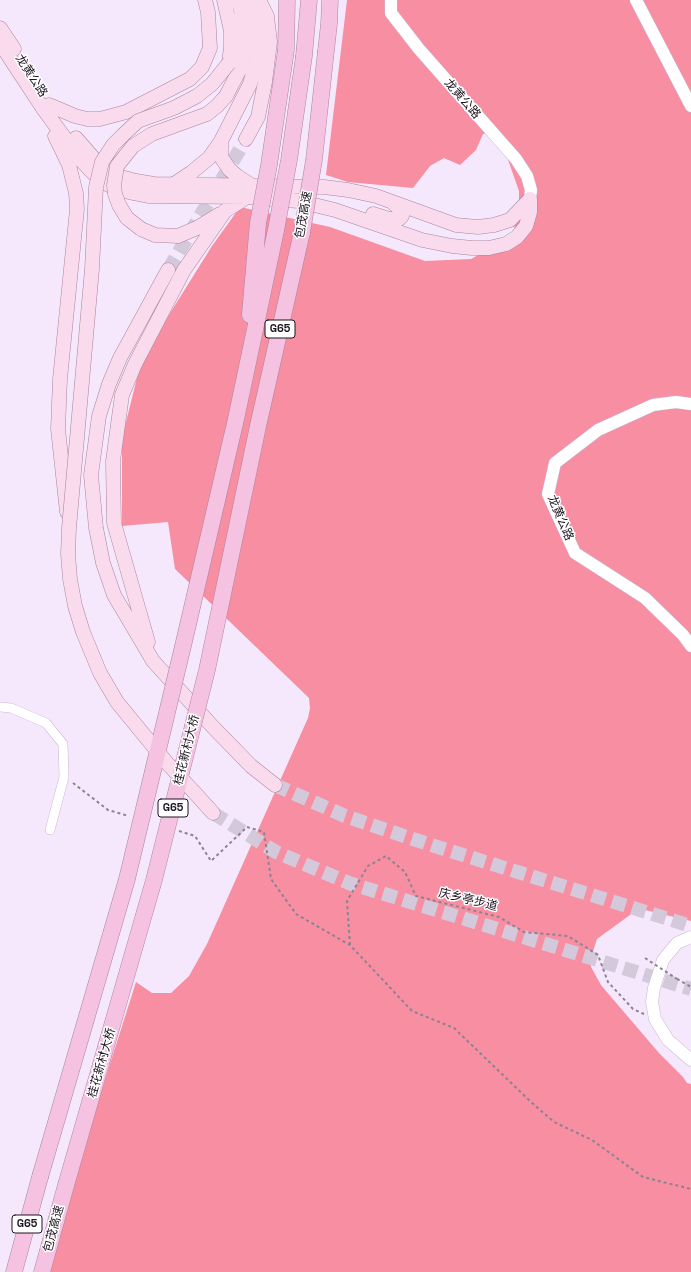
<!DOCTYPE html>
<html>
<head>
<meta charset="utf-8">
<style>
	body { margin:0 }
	canvas { display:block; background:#f5e8fc }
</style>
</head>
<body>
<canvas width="691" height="1272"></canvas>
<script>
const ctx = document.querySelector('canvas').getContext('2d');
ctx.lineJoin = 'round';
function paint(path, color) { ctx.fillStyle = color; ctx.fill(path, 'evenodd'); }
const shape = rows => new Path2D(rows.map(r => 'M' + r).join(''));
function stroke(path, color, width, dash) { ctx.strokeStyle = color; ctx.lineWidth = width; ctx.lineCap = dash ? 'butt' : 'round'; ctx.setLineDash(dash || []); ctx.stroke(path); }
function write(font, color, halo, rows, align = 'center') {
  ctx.font = font + ' "Space Grotesk","Noto Sans SC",sans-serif'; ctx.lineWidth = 3; ctx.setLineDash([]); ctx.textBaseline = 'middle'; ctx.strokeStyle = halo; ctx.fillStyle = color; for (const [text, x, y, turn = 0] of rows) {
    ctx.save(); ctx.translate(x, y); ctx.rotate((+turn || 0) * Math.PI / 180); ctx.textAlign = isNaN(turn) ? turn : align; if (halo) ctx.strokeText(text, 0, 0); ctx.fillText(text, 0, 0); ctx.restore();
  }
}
const forest = shape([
	[347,0,691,0,691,921,641,909,634,912,597,939,591,958,591,967,601,985,606,991,659,1053,683,1077,687,1083,691,1084,691,1272,44,1272,136,982,152,993,171,993,189,976,207,944,308,718,310,708,309,698,175,569,168,522,122,526,122,438,142,358,212,246,240,207,330,227,425,261,471,259,511,237,514,230,519,201,519,191,506,154,489,133,483,134,476,150,460,165,444,158,430,166,413,188,348,182,326,175]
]);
const primaryTunnel = shape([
	[168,270,246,139],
	[275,785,345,816,428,844,691,926],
	[213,813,276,852,349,883,691,989]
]);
const path = shape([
	[73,783,108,810,129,816],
	[179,831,195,836,211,861,247,827,264,832,271,879,296,914,350,945,412,1011,454,1028,531,1102,554,1122,592,1140,643,1177,691,1189],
	[350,945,347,901,368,866,386,856,405,872,416,896,499,917,524,932,568,936,598,955,608,982,633,1009,644,1014],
	[677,979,691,987]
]);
const street = shape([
	[0,707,11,708,46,723,63,744,64,777,50,830]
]);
const secondary = shape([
	[391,0,391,13,419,49,516,159,527,176,531,190,530,199],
	[636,0,691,106],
	[691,404,676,402,653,405,598,430,555,463,548,494,575,553,645,598,683,635,691,646],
	[691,937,677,943,663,960,654,988,652,1002,655,1019,668,1040,691,1060]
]);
const primary = shape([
	[224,0,231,31,231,47,229,63],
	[0,28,14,49],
	[0,43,42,107,80,159,91,171,103,182,117,189,133,193,148,196,247,197,298,201,335,210,422,240,452,246,472,248,489,248,506,244,517,237,526,226,530,212,530,199],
	[226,96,241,67,244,50,244,33,241,10,238,0],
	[49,105,75,116,87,119,100,119,126,112,190,79,202,67,210,48,208,12,205,0],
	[55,136,69,165,76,193,77,209,60,379,58,429,67,512],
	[76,138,97,162,107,171,121,177,136,181,154,184,324,187,348,190,376,196,456,225,478,227,494,225,510,220,530,199],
	[246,139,258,117,265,82,270,42,267,16,259,0],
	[221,141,221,157,229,169,237,176,251,185],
	[174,184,192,172,209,158,221,141,250,84,257,58,256,28,253,8,250,0],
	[373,214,389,219,399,219,402,216,402,211,392,202],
	[141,229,155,235,178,236,197,228,220,214],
	[168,270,120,358,109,384,99,416,91,475,96,528,103,563,114,595,153,661,213,727,251,766,275,785],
	[148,642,114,523,113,461,122,395,135,364,184,270,225,211,247,197],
	[194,792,213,813]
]);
const highway = shape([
	[286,50,287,0],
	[326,51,329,24,330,0],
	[304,56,309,0],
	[250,315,258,223],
	[236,419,276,230],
	[258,426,302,232],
	[14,1272,40,1177],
	[42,1272,66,1185]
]);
const pathBridge = shape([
	[645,958,677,979]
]);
const primaryBridge = shape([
	[141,229,127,218,119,205,115,194,114,185,117,166,133,146,152,134,207,114,217,106,226,96],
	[194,792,167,763,117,702,100,673,83,632,75,606,70,579,68,554,69,528,92,269,96,187,102,162,113,145,123,135,138,121,174,108,197,96,212,84,229,63]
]);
const highwayBridge = shape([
	[258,223,269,165,286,50],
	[276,230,289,160,304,56],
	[302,232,314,160,326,51],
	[40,1177,127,879,183,646,236,419],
	[66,1185,154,880,207,670,258,426]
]);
const shields = [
	[280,329,30],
	[173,808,30],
	[27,1224,30]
];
const shieldNames = [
	["G65",280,329],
	["G65",173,808],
	["G65",27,1224]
];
const streetNames = [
	["龙黄公路",31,76,57],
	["龙黄公路",462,99,49],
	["包茂高速",304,215,-80],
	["龙黄公路",560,518,67],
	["桂花新村大桥",187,750,-76],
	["庆乡亭步道",468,900,14],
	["桂花新村大桥",102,1063,-74],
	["包茂高速",54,1229,-75]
];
paint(forest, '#f78ea1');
stroke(primaryTunnel, '#d4c8db', 14, [14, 7]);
stroke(street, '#ccb6d6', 10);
stroke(secondary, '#ccb6d6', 13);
stroke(primary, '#aa859d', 15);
stroke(highway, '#aa859d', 17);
stroke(path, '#8d8292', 2, [3, 3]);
stroke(street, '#fff', 9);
stroke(secondary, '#fff', 12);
stroke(primary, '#fadaed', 14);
stroke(highway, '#f6c2e1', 16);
stroke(primaryBridge, '#aa859d', 15, []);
stroke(highwayBridge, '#aa859d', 17, []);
stroke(pathBridge, '#8d8292', 2, [3, 3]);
stroke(primaryBridge, '#fadaed', 14);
stroke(highwayBridge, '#f6c2e1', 16);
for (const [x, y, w] of shields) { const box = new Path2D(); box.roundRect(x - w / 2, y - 9, w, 18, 3); ctx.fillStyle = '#fff'; ctx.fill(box); stroke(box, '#1c1420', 1); }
write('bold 11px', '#1c1420', null, shieldNames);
write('12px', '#1c1420', '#fff', streetNames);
</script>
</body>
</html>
